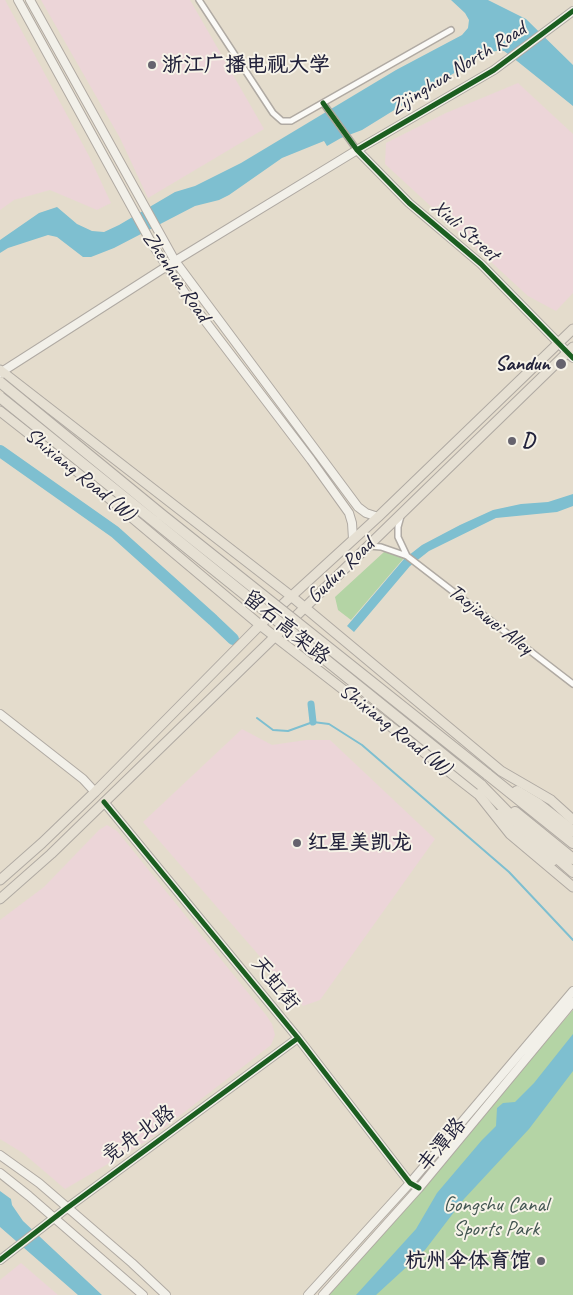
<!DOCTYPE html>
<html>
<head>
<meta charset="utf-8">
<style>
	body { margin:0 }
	canvas { display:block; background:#e4dccc }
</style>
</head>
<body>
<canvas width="573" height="1295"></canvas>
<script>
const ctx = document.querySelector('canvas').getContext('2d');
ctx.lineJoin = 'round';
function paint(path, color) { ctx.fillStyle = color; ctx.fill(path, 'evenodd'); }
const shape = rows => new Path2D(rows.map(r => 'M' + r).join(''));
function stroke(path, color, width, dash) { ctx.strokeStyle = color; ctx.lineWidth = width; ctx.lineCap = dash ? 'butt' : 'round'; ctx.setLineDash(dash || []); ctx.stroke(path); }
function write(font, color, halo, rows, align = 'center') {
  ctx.font = font + ' Caveat,"LXGW WenKai TC",sans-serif'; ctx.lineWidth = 4; ctx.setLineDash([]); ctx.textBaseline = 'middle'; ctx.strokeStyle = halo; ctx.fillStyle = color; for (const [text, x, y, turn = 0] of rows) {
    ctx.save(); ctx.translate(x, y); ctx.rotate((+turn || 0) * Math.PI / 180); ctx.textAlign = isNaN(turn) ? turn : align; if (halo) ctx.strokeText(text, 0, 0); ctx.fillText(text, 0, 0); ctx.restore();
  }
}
const built = shape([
	[0,0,5,0,89,156,111,203,97,210,50,190,14,200,0,210],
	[41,0,190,0,264,129,148,198,120,138],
	[518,83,573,134,573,293,556,311,528,296,385,164,386,143,446,113],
	[242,729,272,745,306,740,330,740,435,839,320,1000,303,1006,143,822],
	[107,825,117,831,266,1015,272,1024,275,1035,271,1045,147,1141,65,1189,23,1153,0,1139,0,920,44,887,99,830],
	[21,1263,58,1295,0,1295,0,1280]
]);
const green = shape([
	[384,552,394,552,404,558,351,620,338,610,335,597],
	[573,1010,573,1295,325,1295,426,1180]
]);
const water = shape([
	[451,0,488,0,526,19,573,65,573,106,512,57,504,51,496,51,485,54,362,130,341,138,327,146,324,141,282,158,229,195,219,200,195,206,114,248,91,257,83,257,57,237,48,235,8,248,0,253,0,240,39,213,57,207,77,224,92,231,104,232,119,225,175,192,195,186,241,163,396,70,462,35,468,28,469,20,465,13],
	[573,494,573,506,557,512,496,518,429,551,410,566,354,632,347,626,404,559,422,545,460,525,493,510,521,504,548,502],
	[573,1034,573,1071,529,1129,464,1199,425,1250,376,1295,356,1295,416,1229,437,1193,482,1140,496,1126,497,1108,503,1103,515,1102,534,1083],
	[0,1191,11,1199,12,1205,23,1221,102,1295,78,1295,0,1227]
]);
const stream = shape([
	[257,718,273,730,288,731,313,722,329,724,362,745,509,872,573,940]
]);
const canal = shape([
	[311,704,313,722]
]);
const river = shape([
	[0,451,115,532,213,620,233,639]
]);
const street = shape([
	[199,0,273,113,282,121,291,121,451,30],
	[323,103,357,150],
	[401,516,398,527,398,537,407,556],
	[369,546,381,547,407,556,573,684]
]);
const secondary = shape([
	[18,0,152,244,193,305,311,460,349,513,352,523,353,539],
	[30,0,175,261,358,507,366,513,378,517],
	[357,150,409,203,481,264,573,358],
	[0,373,175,261,357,150,494,70,573,11],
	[0,714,83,779,95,792],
	[104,802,298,1038,410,1183,419,1188],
	[0,1155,39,1183,132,1263,166,1295],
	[0,1173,29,1196,143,1295],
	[0,1260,67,1208,298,1038],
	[308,1295,410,1183,573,991],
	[323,1295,419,1188,573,1002]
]);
const primary = shape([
	[0,370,291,596,501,771,551,800,573,820],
	[0,411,79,473,260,625,479,795,510,834,573,887],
	[499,814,553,861],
	[0,880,42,843,95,792,260,625,378,517,573,329],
	[0,899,51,854,573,347]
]);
const highway = shape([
	[487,774,573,843],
	[481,785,525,830,573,872],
	[517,791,537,803,573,831],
	[515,812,573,859]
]);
const highwayBridge = shape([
	[0,382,161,514,487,774],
	[0,397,481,785]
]);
const cycleway = shape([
	[323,103,357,150,409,203,481,264,573,358],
	[357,150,494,70,573,11],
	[104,802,298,1038,410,1183,419,1188],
	[0,1260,67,1208,298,1038]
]);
const markers = [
	[152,65,5,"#66636e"],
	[561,364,6,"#66636e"],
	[512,441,5,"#66636e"],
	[297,843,5,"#66636e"],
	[541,1261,5,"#66636e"]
];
const poiNames = [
	["浙江广播电视大学",162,65],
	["Sandun",550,364,"right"],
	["D",522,441],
	["红星美凯龙",307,843],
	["杭州伞体育馆",531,1261,"right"]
];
const streetNames = [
	["Zijinghua North Road",458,69,-32],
	["Xiuli Street",465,231,41],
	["Zhenhua Road",176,277,56],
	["Shixiang Road (W)",80,475,39],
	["Gudun Road",341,571,-44],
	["Taojiawei Alley",490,620,38],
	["留石高架路",286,628,39],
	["Shixiang Road (W)",395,730,38],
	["天虹街",275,984,51],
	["竞舟北路",139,1135,-36],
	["丰潭路",442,1145,-50]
];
const parkNames = [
	["Gongshu Canal",496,1205],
	["Sports Park",496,1229]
];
paint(built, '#ecd5d8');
paint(green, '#b4d4a5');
paint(water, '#7ebfd0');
stroke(stream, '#7ebfd0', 2);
stroke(canal, '#7ebfd0', 7);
stroke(river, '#7ebfd0', 12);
stroke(street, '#b0aaa3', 8);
stroke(secondary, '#b0aaa3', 10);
stroke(primary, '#b0aaa3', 11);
stroke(highway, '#b0aaa3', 12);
stroke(street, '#fbfaf7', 5);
stroke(secondary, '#f2f0e9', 8);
stroke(primary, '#e6e0d3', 9);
stroke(highway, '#e6e0d3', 10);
stroke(highwayBridge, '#b0aaa3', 12, []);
stroke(highwayBridge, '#e6e0d3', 10);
stroke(cycleway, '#1b5e20', 5);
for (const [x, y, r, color] of markers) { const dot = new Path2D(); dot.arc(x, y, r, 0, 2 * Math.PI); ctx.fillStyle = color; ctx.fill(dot); stroke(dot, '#f7f3e8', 2); }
write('bold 21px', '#22223b', '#f7f3e8', poiNames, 'left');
write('21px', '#22223b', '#f7f3e8', streetNames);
write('21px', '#425551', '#f7f3e8', parkNames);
</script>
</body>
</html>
